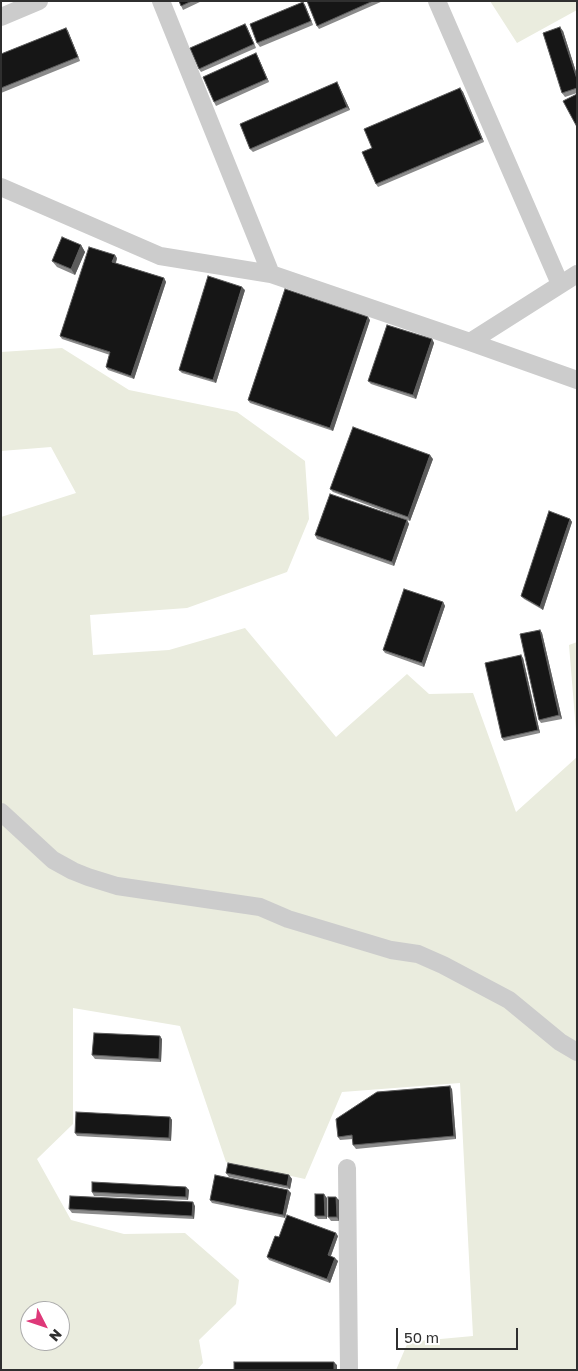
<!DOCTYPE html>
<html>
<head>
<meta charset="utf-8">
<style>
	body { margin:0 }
	#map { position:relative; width:578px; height:1371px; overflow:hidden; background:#fff; font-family:"Golos Text",sans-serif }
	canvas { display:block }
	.frame { position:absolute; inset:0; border:2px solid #2f2f2f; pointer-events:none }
	.north { position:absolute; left:20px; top:1301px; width:50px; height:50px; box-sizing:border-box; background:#fff; border:1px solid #acacac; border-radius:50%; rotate:131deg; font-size:14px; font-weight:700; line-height:20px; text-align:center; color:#2f2f2f }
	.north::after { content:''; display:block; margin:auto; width:18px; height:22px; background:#de3979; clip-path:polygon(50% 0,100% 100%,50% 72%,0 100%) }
	.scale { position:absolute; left:396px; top:1328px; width:122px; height:22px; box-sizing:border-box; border:2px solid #2f2f2f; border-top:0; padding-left:6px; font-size:15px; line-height:18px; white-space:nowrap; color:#2f2f2f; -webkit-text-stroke:4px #fff; paint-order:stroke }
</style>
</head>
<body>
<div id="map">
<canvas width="578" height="1371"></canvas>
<div class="frame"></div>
<div class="north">N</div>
<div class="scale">50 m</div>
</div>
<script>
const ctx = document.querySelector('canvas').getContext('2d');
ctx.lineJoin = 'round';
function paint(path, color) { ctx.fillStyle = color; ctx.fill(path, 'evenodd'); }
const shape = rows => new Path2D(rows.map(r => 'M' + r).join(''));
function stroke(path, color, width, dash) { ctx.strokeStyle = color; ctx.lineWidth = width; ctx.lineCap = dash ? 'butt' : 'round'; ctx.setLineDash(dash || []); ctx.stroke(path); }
const green = shape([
	[490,1,576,1,577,10,517,43],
	[62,348,129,390,237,412,305,461,309,519,287,572,187,608,90,615,93,655,169,650,245,628,336,737,407,674,429,694,473,693,516,812,577,757,577,1370,396,1370,408,1342,473,1336,460,1083,342,1092,305,1179,226,1162,180,1026,73,1008,73,1124,37,1159,71,1220,124,1234,185,1233,239,1280,236,1304,199,1340,203,1363,197,1370,1,1370,1,517,76,493,51,447,1,451,1,352],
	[30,1311,60,1311,60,1341,30,1341],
	[577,642,577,743,569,645]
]);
const minor = shape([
	[161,1,271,274],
	[437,1,560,284],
	[1,17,39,1],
	[1,187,160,256,271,274,470,342,577,380],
	[470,342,577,274],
	[1,812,53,860,73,871,88,877,117,886,260,907,288,919,391,950,418,954,443,965,509,1000,560,1042,577,1052],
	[347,1168,349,1370]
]);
const wall = shape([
	[179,1,202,1,183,10],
	[307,1,383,1,319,29,317,26],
	[305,5,313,25,260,47,257,43],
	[245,24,247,27,256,48,201,72,199,69],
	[66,28,68,31,80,61,1,93,1,54],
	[563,31,577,75,577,93,565,97,562,93],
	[256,53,258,57,269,82,216,106,214,102],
	[339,86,350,110,253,152,250,149],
	[460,88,463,92,484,142,378,187,376,184,372,148],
	[81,245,85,252,75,275,57,267,52,261],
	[117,258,116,263,164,278,166,282,134,379,108,370,106,367,110,355,62,339,60,336],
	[245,290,216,383,182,373,179,370],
	[370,320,333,431,250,403,248,400],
	[432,339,434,343,416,399,371,384,368,381],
	[433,459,410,521,333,492,330,489],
	[570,519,572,522,543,610,524,599,521,596],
	[407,520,409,524,394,566,317,539,315,535],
	[443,602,445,606,424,667,385,653,383,650],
	[540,630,542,633,562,719,541,723,539,720],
	[523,658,540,733,504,741,502,738],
	[162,1039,161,1062,95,1059,92,1055],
	[452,1089,456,1139,356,1149,353,1145,353,1139,340,1140,338,1137],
	[170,1117,172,1120,171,1141,77,1136,75,1133],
	[226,1173,289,1175,292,1179,290,1189,229,1177],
	[186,1187,189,1190,188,1200,94,1196,92,1192],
	[288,1190,291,1193,285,1218,212,1203,210,1200],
	[327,1198,327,1219,318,1219,315,1216],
	[339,1200,339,1221,331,1221,328,1217],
	[195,1206,194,1219,72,1213,69,1209],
	[338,1236,331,1256,338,1261,330,1283,269,1260,267,1257,279,1237]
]);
const shadedWall = shape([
	[303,2,305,5,313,25,311,21],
	[245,24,247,27,256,48,254,44],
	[560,27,563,31,577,75,577,79],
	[66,28,68,31,80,61,78,57],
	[256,53,258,57,269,82,267,79],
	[337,82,339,86,350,110,347,107],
	[460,88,463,92,484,142,482,139],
	[81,245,85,252,75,275,71,269],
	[115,255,117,258,115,265,112,262],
	[164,278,166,282,134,379,131,376],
	[242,287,245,290,216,383,213,380],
	[368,317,370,320,333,431,330,428],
	[432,339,434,343,416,399,413,395],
	[430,455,433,459,410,521,408,517],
	[570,519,572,522,543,610,540,607],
	[407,520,409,524,394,566,392,562],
	[443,602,445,606,424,667,422,663],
	[540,630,542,633,562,719,559,715],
	[521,655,523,658,540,733,538,730],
	[160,1036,162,1039,161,1062,159,1059],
	[450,1086,452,1089,456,1139,454,1136],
	[170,1117,172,1120,171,1141,169,1138],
	[289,1175,292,1179,290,1189,287,1186],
	[186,1187,189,1190,188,1200,186,1197],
	[288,1190,291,1193,285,1218,283,1215],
	[324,1194,327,1198,327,1219,325,1216],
	[336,1197,339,1200,339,1221,337,1217],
	[193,1202,195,1206,194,1219,192,1216],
	[336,1233,338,1236,330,1258,328,1255],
	[335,1258,338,1261,330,1283,327,1279],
	[334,1362,337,1365,337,1370,334,1370]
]);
const building = shape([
	[179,1,192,1,181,6,179,1],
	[307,1,373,1,317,26,307,1],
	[303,2,311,21,257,43,250,24,303,2],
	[245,24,254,44,199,69,190,48,245,24],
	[560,27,577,79,577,88,562,93,543,33,560,27],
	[66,28,78,57,1,88,1,54,66,28],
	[256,53,267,79,214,102,203,77,256,53],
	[337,82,347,107,250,149,240,124,337,82],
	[460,88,482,139,376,184,362,152,372,148,364,129,460,88],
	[577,94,577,127,563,101,577,94],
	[62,237,81,245,71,269,52,261,62,237],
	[89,247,115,255,112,262,164,278,131,376,106,367,110,352,60,336,89,247],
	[208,276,242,287,213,380,179,370,208,276],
	[285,289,368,317,330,428,248,400,285,289],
	[387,325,432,339,413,395,368,381,387,325],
	[353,427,430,455,408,517,330,489,353,427],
	[330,494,407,520,392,562,315,535,330,494],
	[549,511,570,519,540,607,521,596,549,511],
	[404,589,443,602,422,663,383,650,404,589],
	[540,630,559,715,539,720,520,634,540,630],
	[521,655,538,730,502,738,485,663,521,655],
	[94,1033,160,1036,159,1059,92,1055,94,1033],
	[450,1086,454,1136,353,1145,352,1135,338,1137,336,1119,377,1092,450,1086],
	[76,1112,170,1117,169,1138,75,1133,76,1112],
	[228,1163,289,1175,287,1186,226,1173,228,1163],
	[215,1175,288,1190,283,1215,210,1200,215,1175],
	[92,1182,186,1187,186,1197,92,1192,92,1182],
	[315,1194,324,1194,325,1216,315,1216,315,1194],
	[70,1196,193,1202,192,1216,69,1209,70,1196],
	[328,1197,336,1197,337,1217,328,1217,328,1197],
	[287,1215,336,1233,328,1255,335,1258,327,1279,267,1257,275,1236,279,1237,287,1215],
	[234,1362,334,1362,334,1370,234,1370,234,1362]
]);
paint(green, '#eaecde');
stroke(minor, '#ccc', 18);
paint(wall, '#8a8a8a');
paint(shadedWall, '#5c5c5c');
paint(building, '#161616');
stroke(building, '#5c5c5c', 1);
</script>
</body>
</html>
